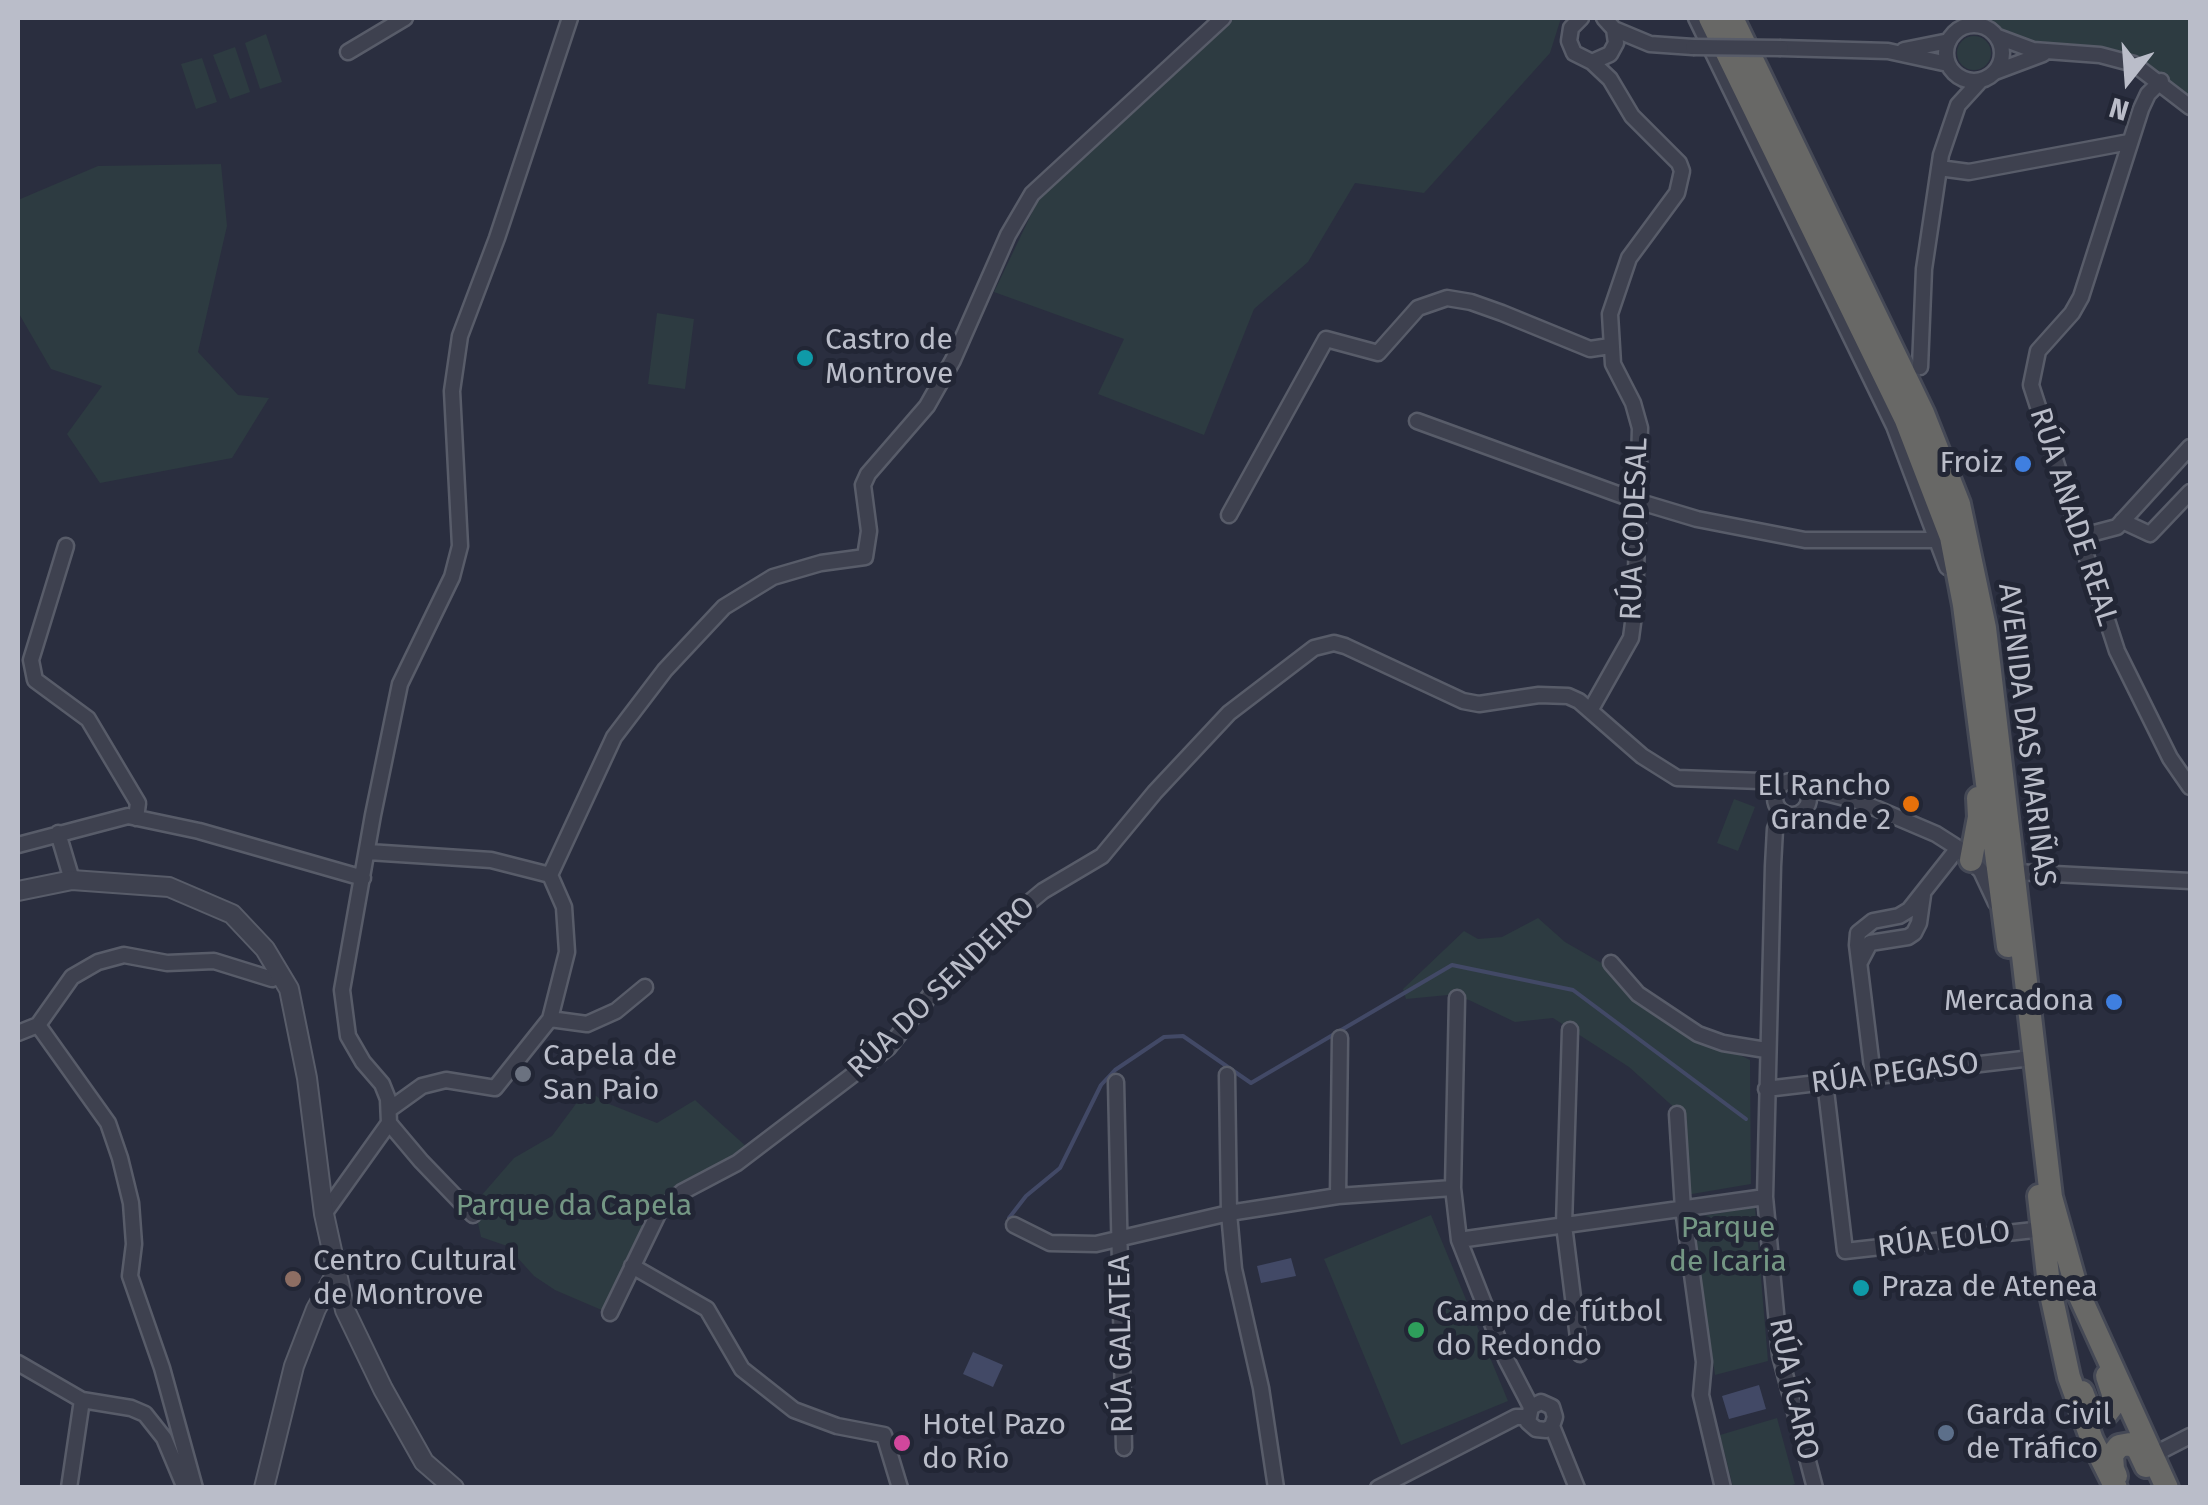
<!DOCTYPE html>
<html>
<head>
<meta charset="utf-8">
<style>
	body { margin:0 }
	#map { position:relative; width:2208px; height:1505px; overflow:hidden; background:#2a2e3f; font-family:"Fira Sans",sans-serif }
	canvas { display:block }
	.frame { position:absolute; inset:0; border:20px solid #babdc9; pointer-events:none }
	.north { position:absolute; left:2078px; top:30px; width:100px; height:100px; -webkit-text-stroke:8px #222635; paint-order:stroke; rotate:197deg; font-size:28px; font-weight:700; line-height:40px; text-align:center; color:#babdc9 }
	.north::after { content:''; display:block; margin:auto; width:35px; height:45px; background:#babdc9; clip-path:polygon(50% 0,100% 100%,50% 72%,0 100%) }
</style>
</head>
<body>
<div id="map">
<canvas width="2208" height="1505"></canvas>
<div class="frame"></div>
<div class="north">N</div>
</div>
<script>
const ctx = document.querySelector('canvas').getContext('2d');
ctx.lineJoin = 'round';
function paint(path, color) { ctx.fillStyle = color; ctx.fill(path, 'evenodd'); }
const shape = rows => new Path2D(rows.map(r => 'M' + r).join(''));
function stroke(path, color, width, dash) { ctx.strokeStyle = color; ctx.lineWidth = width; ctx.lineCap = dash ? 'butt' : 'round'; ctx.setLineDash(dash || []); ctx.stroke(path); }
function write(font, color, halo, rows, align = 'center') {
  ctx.font = font + ' "Fira Sans",sans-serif'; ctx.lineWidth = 10; ctx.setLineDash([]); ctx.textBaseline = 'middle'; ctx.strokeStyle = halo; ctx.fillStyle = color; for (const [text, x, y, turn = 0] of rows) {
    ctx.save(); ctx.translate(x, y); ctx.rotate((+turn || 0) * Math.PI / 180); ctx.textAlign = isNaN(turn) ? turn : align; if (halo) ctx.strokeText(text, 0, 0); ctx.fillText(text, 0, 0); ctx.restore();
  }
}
const green = shape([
	[1234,18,1561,18,1550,53,1424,193,1355,183,1308,262,1254,309,1204,435,1098,394,1124,339,994,292,1038,200],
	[1989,18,2190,18,2190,90,2186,96,2154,69,2128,56,2093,47,2028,41,2001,29],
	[266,34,282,82,260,89,245,43],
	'1957 53a17 17 0 1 1 34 0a17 17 0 1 1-34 0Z',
	[235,47,250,92,230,99,213,55],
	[202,58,217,102,196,109,181,64],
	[221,164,227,226,198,352,238,395,269,398,232,458,100,483,67,434,102,386,51,369,18,312,18,200,98,166],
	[657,313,694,319,685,389,648,384],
	[1734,799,1755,807,1738,851,1717,843],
	[1538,918,1565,942,1605,965,1612,978,1633,1000,1707,1046,1734,1052,1750,1060,1751,1184,1686,1195,1687,1119,1629,1067,1553,1018,1515,1022,1469,1000,1448,995,1406,999,1403,989,1464,931,1478,939,1502,937],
	[587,1089,604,1102,657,1123,695,1100,749,1149,678,1189,604,1311,555,1290,534,1276,507,1246,481,1237,474,1204,514,1158,552,1136],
	[1755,1207,1768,1361,1715,1375,1692,1218],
	[1431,1215,1508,1401,1401,1445,1324,1259],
	[1777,1418,1795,1484,1787,1487,1733,1487,1720,1435]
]);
const water = shape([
	[1291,1258,1296,1276,1261,1283,1257,1266],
	[973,1352,1003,1365,993,1387,963,1374],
	[1759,1385,1766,1409,1729,1419,1722,1396]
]);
const stream = shape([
	[1009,1218,1026,1196,1060,1168,1101,1085,1115,1070,1164,1037,1183,1036,1251,1083,1452,965,1573,990,1746,1119]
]);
const minor = shape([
	[1581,18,1571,28,1569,41,1574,53,1592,62,1610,54,1616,43,1614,29,1604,18],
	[1696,18,1894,426,1947,567],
	'1946 53a28 28 0 1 1 56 0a28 28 0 1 1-56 0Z',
	[1614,29,1650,44,1693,47],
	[1998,37,2033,50,2100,55,2134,64,2190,107],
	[1781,48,1888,51,1948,64],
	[1904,50,1949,41],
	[348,52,405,18],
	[1995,72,2043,54],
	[2161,81,2148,94,2141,109,2081,297,2072,313,2038,351,2031,385,2117,651,2170,758,2190,787],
	[1939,168,1969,172,2129,142],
	[1920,367,1924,269,1941,155,1958,105,1980,81],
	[1417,421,1637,501,1697,519,1805,540,1938,540],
	[1229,515,1326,339,1378,353,1418,308,1447,298,1471,302,1502,313,1590,349,1610,346],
	[2122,521,2150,534,2190,492],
	[2079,537,2117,527,2190,447],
	[66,546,31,660,35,680,88,719,138,803,136,818],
	[1591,709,1631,638,1635,608,1640,428,1633,403,1613,364,1610,314,1629,258,1677,193,1682,171,1679,163,1632,116,1610,79,1592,62],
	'1775 798a17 17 0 1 1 34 0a17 17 0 1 1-34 0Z',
	[1806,788,1861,802,1936,834,1958,848,1981,871,1996,903],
	[1781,812,1775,829,1773,866,1765,1197,1780,1355,1815,1488],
	[58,833,72,880],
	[18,845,128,816,199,831,363,878],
	[368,852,491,860,550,875,564,907,567,952,550,1019,495,1088,446,1080,422,1086,390,1109],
	[2015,872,2190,881],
	[550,875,614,737,665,670,724,607,773,577,821,563,865,557,869,531,863,485,868,474,927,406,953,360,1008,235,1032,194,1223,18],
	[1860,962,1870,943,1908,937,1914,933,1919,923,1923,895],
	[1611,963,1638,994,1698,1034,1723,1043,1766,1050],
	[1457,998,1453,1188,1459,1240,1506,1359,1531,1407,1528,1422,1536,1429,1546,1430,1552,1426,1555,1417,1552,1407,1541,1402,1531,1407],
	[550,1019,587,1024,616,1011,645,987],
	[38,1025,108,1123,120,1158,131,1203,134,1244,130,1276,162,1368,195,1488],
	[1570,1030,1564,1225,1580,1354],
	[18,1033,38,1025,72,977,98,962,124,955,167,963,214,961,272,979,281,975],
	[1227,1075,1229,1213,1234,1269,1261,1388,1276,1488],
	[1873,1076,1857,945,1858,933,1873,921,1899,916,1909,910,1958,848],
	[1116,1082,1124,1448],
	[1825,1082,1845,1251,2043,1229],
	[1766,1089,2023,1059],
	[1677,1114,1683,1209,1704,1362,1701,1395,1723,1488],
	[389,1123,421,1161,473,1215],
	[1338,1196,1340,1038],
	[324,1214,389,1123,388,1099,382,1084,363,1062,348,1036,342,990,373,815,400,684,452,577,460,546,452,391,460,336,497,238,570,18],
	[1014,1225,1050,1243,1096,1244,1229,1213,1338,1196,1453,1188],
	[1459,1240,1765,1197],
	[632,1266,707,1309,742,1369,794,1410,837,1426,884,1435,900,1488],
	[610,1313,659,1212,682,1192,737,1163,888,1048,948,973,972,950,1043,891,1102,856,1155,792,1229,713,1314,648,1334,643,1345,646,1463,701,1479,704,1539,695,1568,696,1579,701,1642,756,1677,778,1761,781,1777,789],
	[18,1363,82,1400,131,1408,145,1414,164,1438,185,1488],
	[1552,1426,1577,1488],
	[2153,1455,2190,1436],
	[69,1488,82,1400],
	[1378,1488,1516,1417,1527,1417]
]);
const tertiary = shape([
	[18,891,72,880,169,887,232,914,265,949,289,989,307,1078,324,1214,345,1310,383,1389,424,1462,454,1488],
	[264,1488,294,1366,316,1309,335,1275]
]);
const trunk = shape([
	[1710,18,1906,420,1951,537,1964,605,2008,946],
	[1732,18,1923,413,1959,504,1985,628,2051,1197,2077,1290,2167,1488],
	[1971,860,1979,817,1978,798],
	[2039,1196,2049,1285,2069,1377,2092,1440,2116,1488],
	[2082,1392,2087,1405,2097,1414,2107,1413,2113,1405,2113,1394,2107,1376],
	[2116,1476,2113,1469,2112,1455,2119,1446,2130,1444,2138,1449,2146,1466]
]);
const minorBridge = shape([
	[1693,47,1781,48]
]);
const markers = [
	[805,358,10,"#0f9aa8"],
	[2023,464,10,"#3f7fe0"],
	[1911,804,10,"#e8710a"],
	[2114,1002,10,"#3f7fe0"],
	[523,1074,10,"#6b7280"],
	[293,1279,10,"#8d6e63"],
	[1861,1288,10,"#0f9aa8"],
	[1416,1330,10,"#2e9e5b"],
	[1946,1433,10,"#5c6f8a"],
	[902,1443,10,"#d1479c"]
];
const poiNames = [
	["Castro de",825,341],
	["Montrove",825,375],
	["Froiz",2003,464,"right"],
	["El Rancho",1891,787,"right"],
	["Grande 2",1891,821,"right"],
	["Mercadona",2094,1002,"right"],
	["Capela de",543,1057],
	["San Paio",543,1091],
	["Centro Cultural",313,1262],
	["de Montrove",313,1296],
	["Praza de Atenea",1881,1288],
	["Campo de fútbol",1436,1313],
	["do Redondo",1436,1347],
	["Garda Civil",1966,1416],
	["de Tráfico",1966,1450],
	["Hotel Pazo",922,1426],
	["do Río",922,1460]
];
const streetNames = [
	["RÚA ANADE REAL",2073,517,72],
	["RÚA CODESAL",1635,529,-88],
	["AVENIDA DAS MARIÑAS",2026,735,83],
	["RÚA DO SENDEIRO",942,988,-44],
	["RÚA PEGASO",1895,1074,-7],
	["RÚA EOLO",1944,1240,-7],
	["RÚA GALATEA",1122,1344,-91],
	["RÚA ÍCARO",1793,1389,78]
];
const parkNames = [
	["Parque da Capela",574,1207],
	["Parque",1728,1229],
	["de Icaria",1728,1263]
];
paint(green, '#2d3b41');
paint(water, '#424966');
stroke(stream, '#424966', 4);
stroke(minor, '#585c69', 19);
stroke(tertiary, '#585c69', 22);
stroke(trunk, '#454956', 28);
stroke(minor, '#3e414f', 14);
stroke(tertiary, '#3e414f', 18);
stroke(trunk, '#686866', 22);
stroke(minorBridge, '#585c69', 19, []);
stroke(minorBridge, '#3e414f', 14);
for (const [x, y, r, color] of markers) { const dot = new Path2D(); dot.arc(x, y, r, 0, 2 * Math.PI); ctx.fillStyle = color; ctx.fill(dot); stroke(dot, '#222635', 4); }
write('30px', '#babdc9', '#222635', poiNames, 'left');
write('30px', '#babdc9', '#222635', streetNames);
write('30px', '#749784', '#222635', parkNames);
</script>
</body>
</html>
